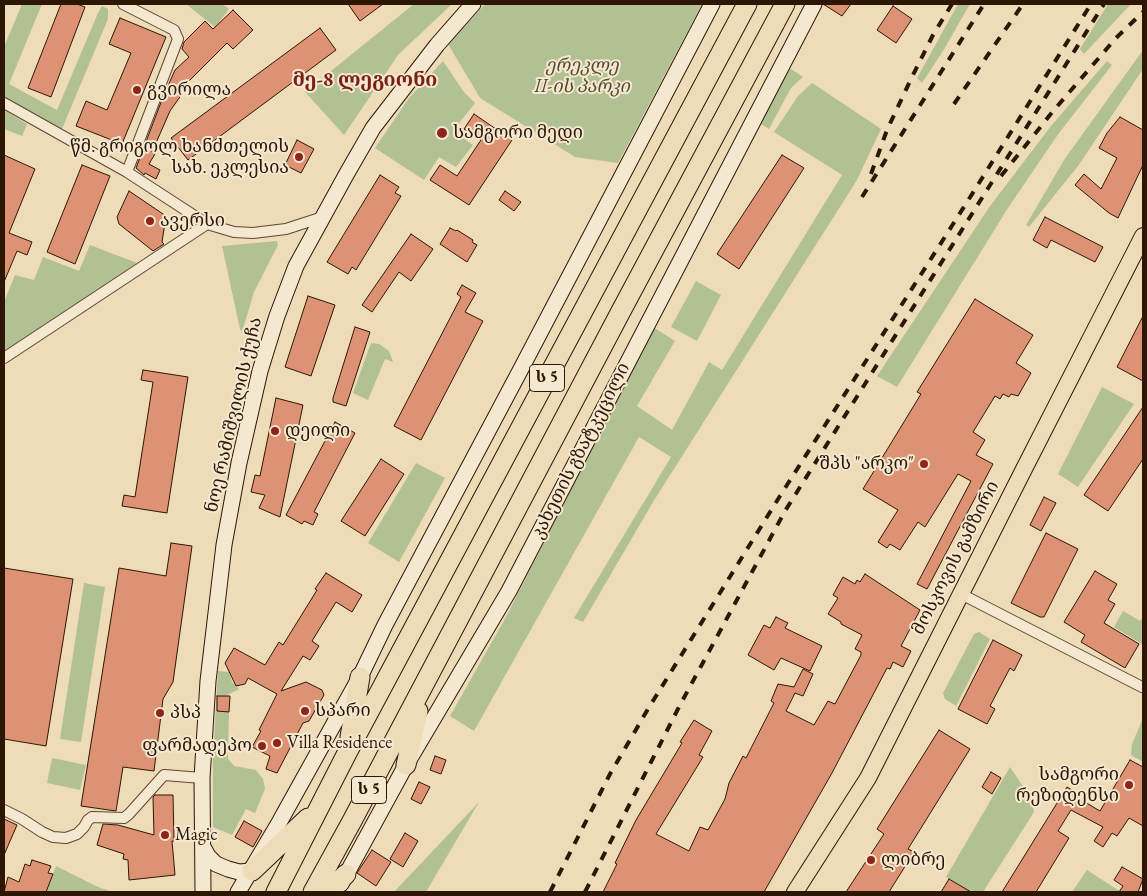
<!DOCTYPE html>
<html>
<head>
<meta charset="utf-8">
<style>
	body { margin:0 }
	#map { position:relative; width:1147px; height:896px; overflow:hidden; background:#eedbb8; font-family:"EB Garamond",serif }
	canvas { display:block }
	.frame { position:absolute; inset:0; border:5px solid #2e1605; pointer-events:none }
</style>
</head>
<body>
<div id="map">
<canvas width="1147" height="896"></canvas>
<div class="frame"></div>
</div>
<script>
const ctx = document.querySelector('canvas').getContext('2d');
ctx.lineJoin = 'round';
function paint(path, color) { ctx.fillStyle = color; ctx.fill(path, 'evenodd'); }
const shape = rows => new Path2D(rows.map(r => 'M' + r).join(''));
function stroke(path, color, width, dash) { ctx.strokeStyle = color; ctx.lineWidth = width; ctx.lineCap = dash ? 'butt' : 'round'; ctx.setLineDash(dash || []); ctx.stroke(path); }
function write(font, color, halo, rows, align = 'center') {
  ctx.font = font + ' "EB Garamond","Noto Serif Georgian",serif'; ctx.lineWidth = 4; ctx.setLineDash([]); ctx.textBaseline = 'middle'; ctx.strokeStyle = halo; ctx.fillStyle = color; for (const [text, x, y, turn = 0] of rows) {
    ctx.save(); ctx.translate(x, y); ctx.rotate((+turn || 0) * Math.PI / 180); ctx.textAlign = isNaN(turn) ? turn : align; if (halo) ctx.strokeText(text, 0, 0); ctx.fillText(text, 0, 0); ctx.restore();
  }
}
const green = shape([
	[22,4,42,4,9,84,57,110,98,13,102,6,108,9,108,19,62,129,4,98,4,47],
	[186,4,222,4,229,9,215,27],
	[414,4,452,4,398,55,344,135,305,92],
	[485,4,702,4,618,163,575,157,480,98,448,44],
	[958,4,970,4,943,51,922,83,917,78],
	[1108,4,1131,4,1084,54,1080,49],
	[1143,50,1143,69,1078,166,1029,227,1026,225,1064,160],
	[443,61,463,91,475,103,453,131,473,145,456,167,439,157,424,180,375,148,409,98],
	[1107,61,1112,65,1059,133,1008,208,897,387,877,376,990,206,1051,126],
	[788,67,803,77,791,88,769,129,761,124,752,142,751,136],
	[812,83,881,129,857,180,653,502,583,622,574,618,671,457,639,437,474,731,450,716,506,617,653,327,675,341,637,406,672,430,709,362,722,370,842,175,774,132,798,96],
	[4,110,27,124,22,136,4,129],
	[277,241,278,245,254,292,242,332,240,329,222,246],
	[90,245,137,263,4,352,4,302,15,275,34,280,43,257,79,271],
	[696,281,721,295,697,341,671,327],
	[371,343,379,344,389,351,393,362,385,359,368,400,353,393],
	[1102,387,1134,404,1078,487,1058,474],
	[416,463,445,478,399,562,368,543],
	[84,583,105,587,81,742,60,739],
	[1123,611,1140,621,1143,617,1143,645,1114,627],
	[979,632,990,639,956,706,945,699,943,693,974,634],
	[218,671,229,672,232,682,239,689,219,699,219,710,229,711,228,759,234,766,256,770,263,779,265,789,255,813,246,809,232,835,213,827,213,758],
	[1143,718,1143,762,1131,755,1132,744],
	[52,758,86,765,80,790,47,783],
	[1010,767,1031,798,1034,812,983,892,970,892,946,877],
	[479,802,426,892,394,892],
	[56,866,98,887,113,892,46,892],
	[1087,870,1121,892,1090,892,1087,891,1086,892,1072,892]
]);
const building = shape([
	[61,4,77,4,85,7,51,97,28,88,61,4],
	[348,4,383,4,360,21,348,4],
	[823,4,851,4,842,16,823,4],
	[893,6,912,19,896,43,877,30,893,6],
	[233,10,253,30,233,49,227,43,187,83,189,84,170,111,152,152,159,147,149,164,160,170,156,179,145,173,144,175,136,168,163,97,175,70,189,57,182,49,184,42,205,21,213,29,233,10],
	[120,18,166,37,122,144,76,126,86,101,107,110,131,53,109,44,120,18],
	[320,28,336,50,188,160,171,138,320,28],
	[474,114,512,140,469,205,430,180,440,165,457,176,481,140,464,129,474,114],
	[1120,117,1143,130,1143,165,1118,218,1109,213,1075,185,1084,174,1101,189,1117,158,1099,148,1107,133,1120,117],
	[297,140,314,149,301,173,285,165,297,140],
	[4,155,35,169,9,233,32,242,27,255,17,251,4,282,4,155],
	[782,155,804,168,739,269,717,254,782,155],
	[82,165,110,176,75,264,47,252,82,165],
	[380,175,399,187,395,193,401,196,356,270,352,267,348,274,327,262,380,175],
	[129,191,166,216,162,242,164,244,153,251,119,224,117,217,129,191],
	[505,191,521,202,514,211,499,200,505,191],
	[1045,217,1103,247,1095,262,1051,240,1047,248,1033,240,1045,217],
	[450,228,456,231,457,230,473,240,472,242,477,245,467,262,440,244,450,228],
	[411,234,433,249,411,281,399,272,372,312,362,305,411,234],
	[462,285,476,293,465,312,483,321,421,440,394,426,461,297,457,294,462,285],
	[308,296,335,305,311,376,285,367,308,296],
	[975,299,1033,335,1016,363,1031,373,1018,396,1011,394,1009,397,1003,394,1000,399,995,396,973,432,985,440,976,455,993,464,927,589,917,584,971,481,958,474,925,527,918,522,900,550,890,544,887,548,878,542,898,510,863,489,921,394,917,392,975,299],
	[1143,316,1143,381,1117,367,1143,316],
	[355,327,370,332,346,406,333,402,333,398,355,327],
	[143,370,188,377,167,513,122,506,124,495,135,497,153,382,141,380,143,370],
	[276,398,303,405,280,517,259,508,265,495,251,492,255,475,260,476,276,398],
	[1143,407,1143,459,1108,511,1084,495,1143,407],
	[335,422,355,433,314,512,318,514,313,525,304,521,302,524,286,515,335,422],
	[381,459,404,474,365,536,341,521,381,459],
	[1044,497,1056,503,1041,531,1030,525,1044,497],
	[1046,533,1078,549,1044,617,1040,617,1011,603,1046,533],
	[171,543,192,546,173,682,163,699,154,771,123,767,116,811,81,806,119,568,166,576,171,543],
	[4,568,73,579,46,746,4,739,4,568],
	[1095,571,1117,584,1108,600,1115,604,1104,623,1139,644,1125,668,1081,642,1085,635,1064,622,1095,571],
	[326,573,362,595,352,612,336,602,312,641,319,646,310,660,303,656,281,691,306,682,322,690,324,695,309,721,303,723,277,773,266,769,270,756,252,747,261,731,259,730,277,694,248,678,245,684,236,686,225,663,234,648,265,665,279,642,283,645,317,590,315,589,326,573],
	[865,574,920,610,901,646,911,651,903,667,893,662,890,669,887,668,832,773,764,892,603,892,617,864,615,863,636,820,682,743,680,742,694,720,712,731,699,755,703,757,656,834,689,851,700,827,708,830,725,799,729,783,743,756,746,758,774,703,771,701,778,684,794,687,803,669,813,674,803,696,795,693,786,711,814,725,828,701,835,704,861,655,861,652,855,649,862,635,841,624,841,622,828,614,838,598,833,595,843,577,855,584,857,580,860,582,865,574],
	[776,617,788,623,785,628,822,646,810,671,781,658,774,670,748,655,764,625,770,628,776,617],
	[993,640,1022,655,1014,671,1010,668,990,706,995,709,987,724,958,709,993,640],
	[217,696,230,696,229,712,217,711,217,696],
	[939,730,970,749,908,849,914,852,889,892,846,892,884,834,877,829,939,730],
	[435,756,446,760,441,774,430,770,435,756],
	[1130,760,1143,767,1143,826,1129,818,1117,836,1112,833,1103,847,1094,841,1103,827,1071,810,1058,831,1069,838,1036,892,1002,892,1067,787,1080,795,1078,798,1100,811,1130,760],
	[991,772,1001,778,992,794,982,787,991,772],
	[419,782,430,787,421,804,411,799,419,782],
	[155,795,173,795,174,841,172,841,175,875,129,880,128,860,123,859,124,854,97,845,103,824,118,825,154,835,153,797,155,795],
	[4,819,17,825,4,855,4,819],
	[244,821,262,831,253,847,235,837,244,821],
	[405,833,418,841,403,867,390,859,405,833],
	[372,850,391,862,376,886,357,873,372,850],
	[32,860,51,866,48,873,53,874,46,892,4,892,8,877,19,882,25,864,30,866,32,860],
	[1122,867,1143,879,1138,892,1119,892,1123,886,1114,880,1122,867],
	[949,879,971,892,941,892,949,879]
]);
const street = shape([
	[123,4,168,27,174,30,178,39,127,172],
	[4,103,127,172,207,224],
	[4,358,207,224,234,232,253,233,286,229,323,217],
	[961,594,1142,687],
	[4,810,22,819,42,832,53,837,66,838,77,834,84,827,88,820,92,817,124,818,129,814,164,775,202,778]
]);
const secondary = shape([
	[203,847,208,856,216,864,228,869,239,872,252,871],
	[341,884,406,765,509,591,814,4],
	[203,892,202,778,208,681,224,545,239,463,260,371,277,316,296,266,346,175,373,128,437,45,473,4],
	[238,892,280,821,360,677,385,625,522,367,712,4]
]);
const primary = shape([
	[795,892,868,778,1024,469,1143,236]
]);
const highway = shape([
	[350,737,360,677],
	[406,765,418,711],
	[252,871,308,818],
	[276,892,347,753,747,4],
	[313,892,352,821,620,313,785,4],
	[328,892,346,874]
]);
const rail = shape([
	[954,104,1023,4],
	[871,174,887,130,911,79,933,35,952,4],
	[1001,176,1054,110,1116,38,1143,12],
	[862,197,984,4],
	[550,892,610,774,648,709,780,496,969,199,1091,4],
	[585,892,680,705,785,511,1104,4]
]);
const markers = [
	[137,90,5,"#8f2418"],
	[442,133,6,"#8f2418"],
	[299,157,5,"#8f2418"],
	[150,221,5,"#8f2418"],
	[275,431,5,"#8f2418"],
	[924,464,5,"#8f2418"],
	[305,711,5,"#8f2418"],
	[160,713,5,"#8f2418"],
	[277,743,5,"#8f2418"],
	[262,746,5,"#8f2418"],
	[1129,785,5,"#8f2418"],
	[165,835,5,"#8f2418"],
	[871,860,5,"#8f2418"]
];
const shields = [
	[547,378,35],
	[369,790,35]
];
const shieldNames = [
	["ს 5",547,378],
	["ს 5",369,790]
];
const parkNames = [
	["ერეკლე",582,66],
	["II-ის პარკი",582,87]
];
const poiNames = [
	["გვირილა",147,90],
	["სამგორი მედი",453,133],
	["წმ. გრიგოლ ხანძთელის",289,147,"right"],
	["სახ. ეკლესია",289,168,"right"],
	["ავერსი",160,221],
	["დეილი",285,431],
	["შპს \"არკო\"",914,464,"right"],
	["სპარი",315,711],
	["პსპ",170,713],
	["Villa Residence",287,743],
	["ფარმადეპო",252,746,"right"],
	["სამგორი",1119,775,"right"],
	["რეზიდენსი",1119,796,"right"],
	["Magic",175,835],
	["ლიბრე",881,860]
];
const streetNames = [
	["ნოე რამიშვილის ქუჩა",234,415,-77],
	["კახეთის გზატკეცილი",581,451,-63],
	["მოსკოვის გამზირი",956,558,-63]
];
const quarterNames = [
	["მე-8 ლეგიონი",365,81]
];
paint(green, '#b2c194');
paint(building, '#de9274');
stroke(building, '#2e1605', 1);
stroke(street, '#5e4732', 12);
stroke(secondary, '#2e1605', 17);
stroke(primary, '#2e1605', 18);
stroke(highway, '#2e1605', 21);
stroke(street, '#f4e8d1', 10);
stroke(secondary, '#f4e8d1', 15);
stroke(primary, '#eedbb8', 16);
stroke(highway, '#eedbb8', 19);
stroke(rail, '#2e1605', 4, [9, 9]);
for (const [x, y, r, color] of markers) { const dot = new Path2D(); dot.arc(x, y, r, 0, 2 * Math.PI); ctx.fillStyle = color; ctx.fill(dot); stroke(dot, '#f4e8d1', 2); }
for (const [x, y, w] of shields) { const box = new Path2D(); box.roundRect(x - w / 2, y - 13.5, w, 27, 4); ctx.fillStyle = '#f4e8d1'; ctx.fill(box); stroke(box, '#2e1605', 1); }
write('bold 16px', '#2e1605', null, shieldNames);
write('italic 18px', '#564930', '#f4e8d1', parkNames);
write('18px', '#2e1605', '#f4e8d1', poiNames, 'left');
write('18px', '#2e1605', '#f4e8d1', streetNames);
write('bold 20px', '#7a1f14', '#f4e8d1', quarterNames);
</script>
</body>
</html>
